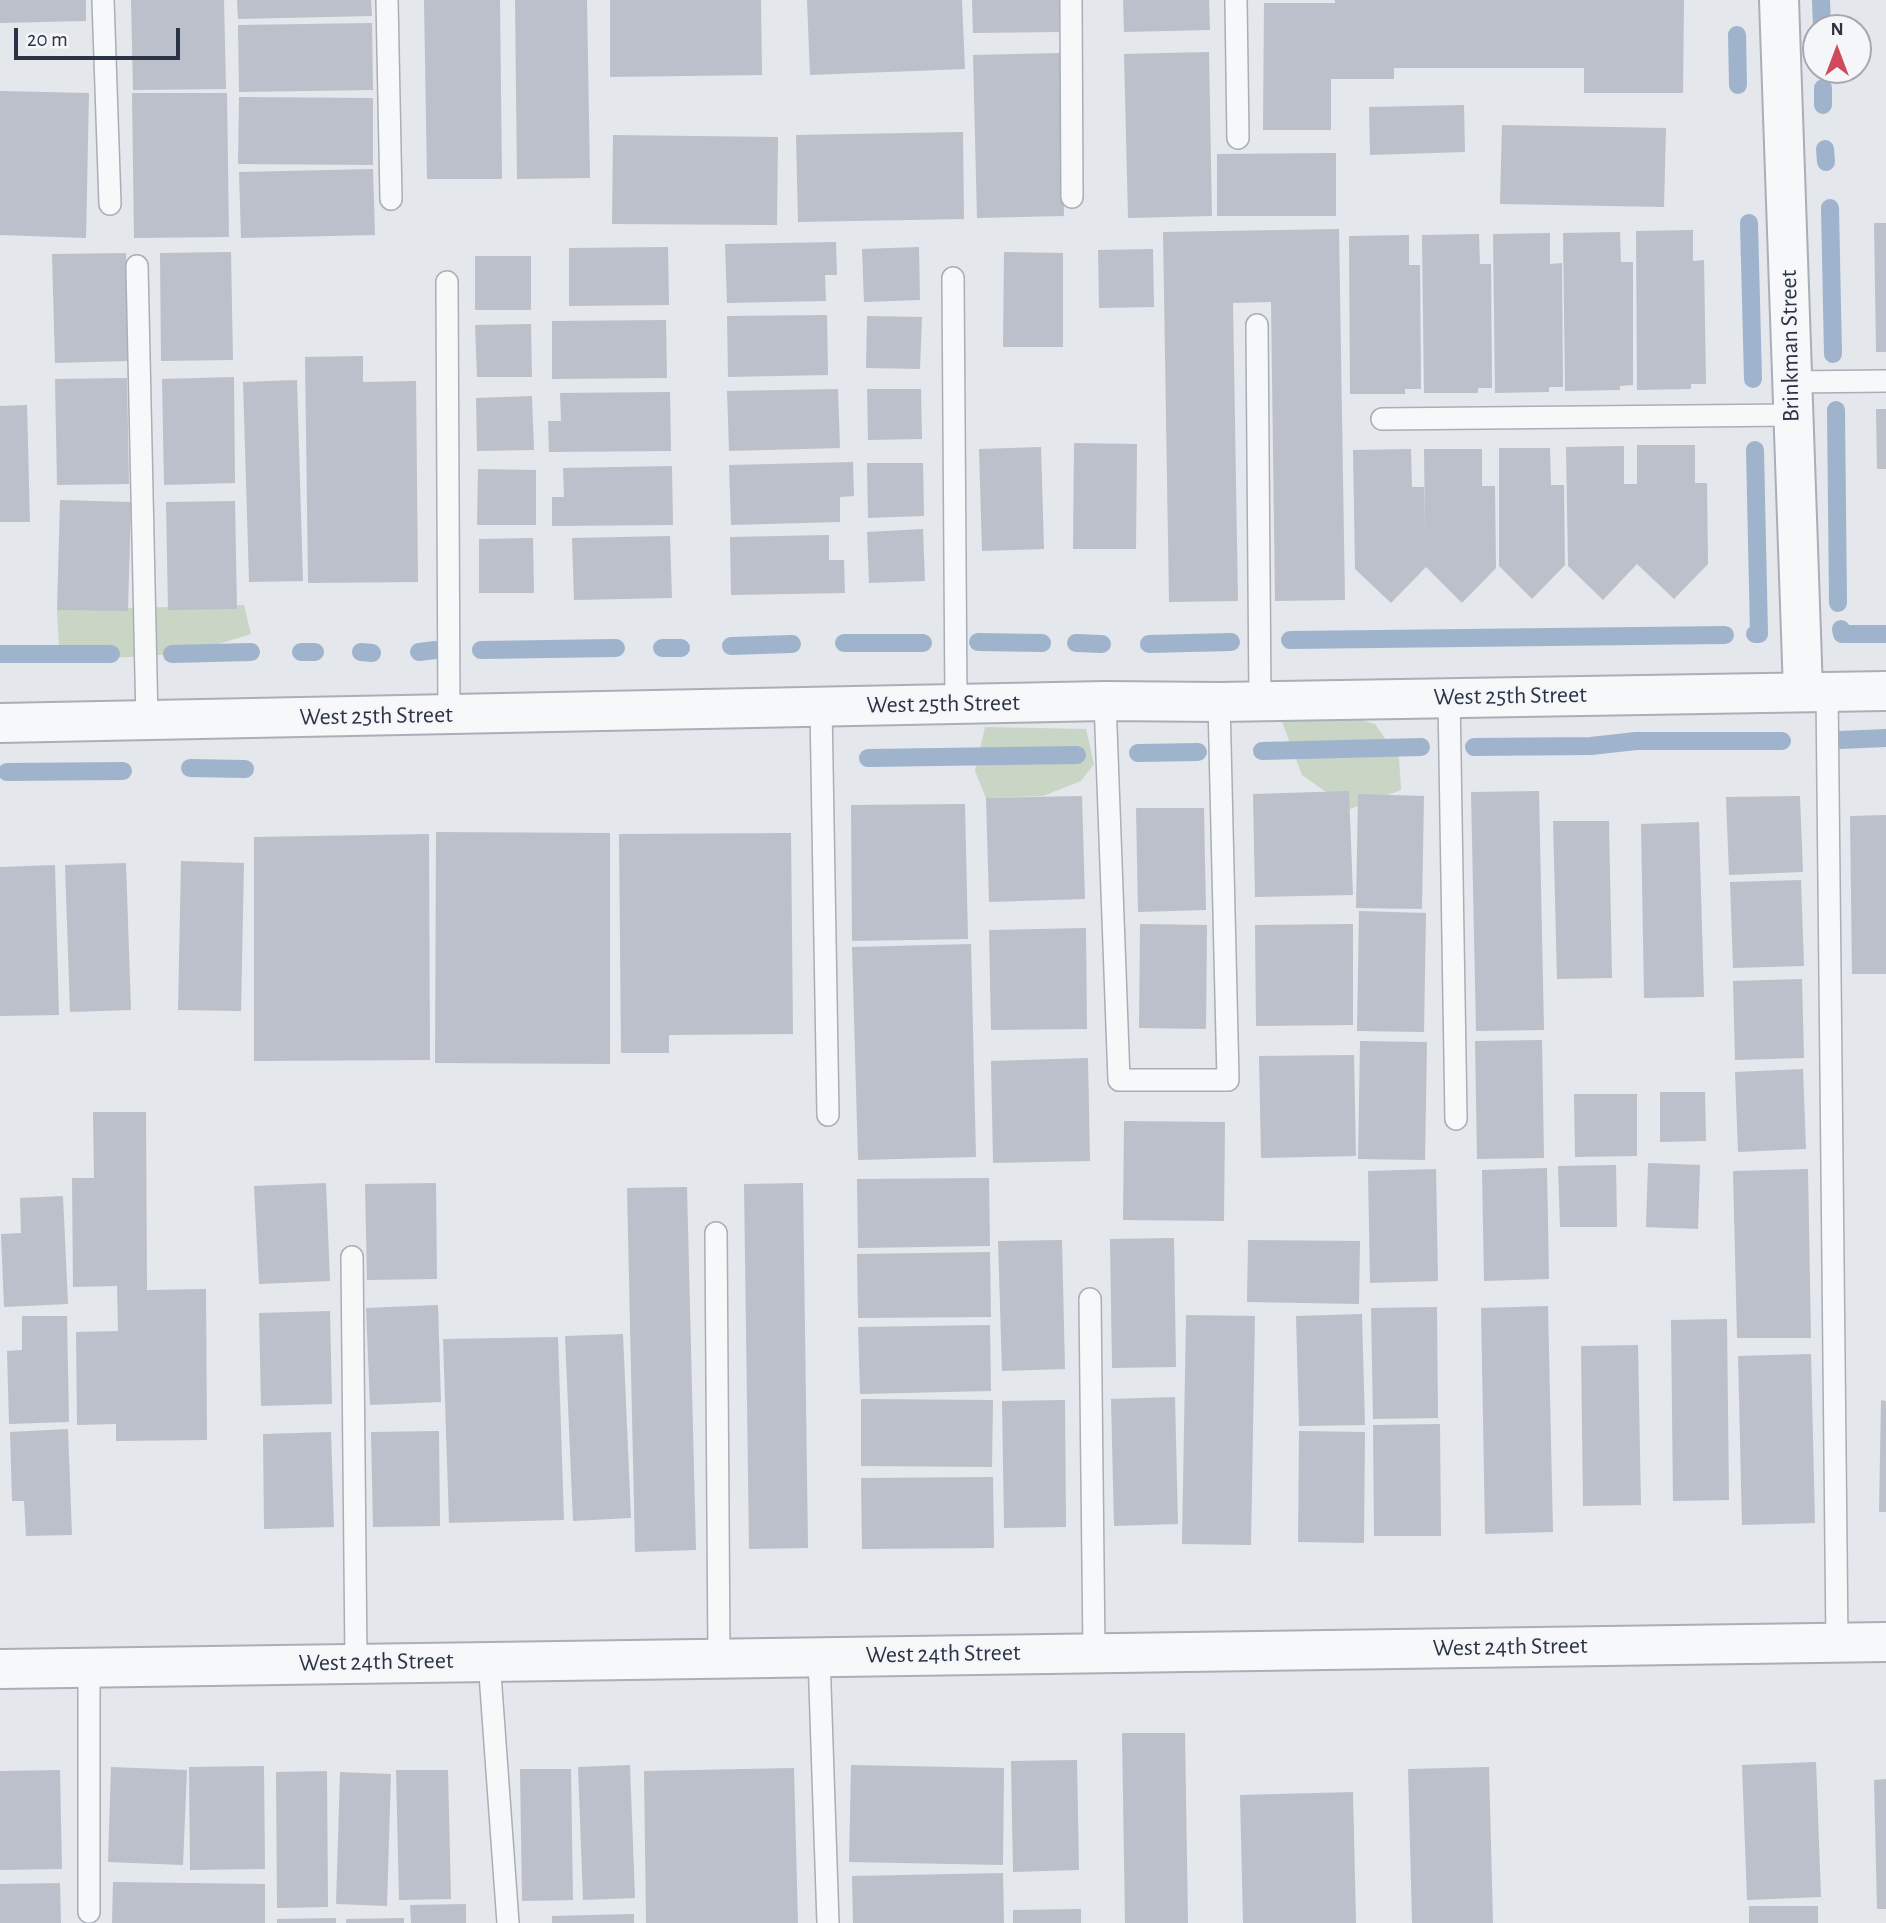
<!DOCTYPE html>
<html>
<head>
<meta charset="utf-8">
<style>
	body { margin:0 }
	#map { position:relative; width:1886px; height:1923px; overflow:hidden; background:#e4e7ec; font-family:"Alegreya Sans",sans-serif }
	canvas { display:block }
	.north { position:absolute; left:1802px; top:14px; width:70px; height:70px; box-sizing:border-box; background:#f4f6f9; border:2px solid #a4a8b1; border-radius:50%; rotate:0deg; font-size:19px; font-weight:700; line-height:28px; text-align:center; color:#2b3445 }
	.north::after { content:''; display:block; margin:auto; width:24px; height:32px; background:#d1495b; clip-path:polygon(50% 0,100% 100%,50% 72%,0 100%) }
	.scale { position:absolute; left:14px; top:28px; width:166px; height:32px; box-sizing:border-box; border:4px solid #2b3445; border-top:0; padding-left:9px; font-size:21px; line-height:24px; white-space:nowrap; color:#2b3445; -webkit-text-stroke:5px #f4f6f9; paint-order:stroke }
</style>
</head>
<body>
<div id="map">
<canvas width="1886" height="1923"></canvas>
<div class="north">N</div>
<div class="scale">20 m</div>
</div>
<script>
const ctx = document.querySelector('canvas').getContext('2d');
ctx.lineJoin = 'round';
function paint(path, color) { ctx.fillStyle = color; ctx.fill(path, 'evenodd'); }
const shape = rows => new Path2D(rows.map(r => 'M' + r).join(''));
function stroke(path, color, width, dash) { ctx.strokeStyle = color; ctx.lineWidth = width; ctx.lineCap = dash ? 'butt' : 'round'; ctx.setLineDash(dash || []); ctx.stroke(path); }
function write(font, color, halo, rows, align = 'center') {
  ctx.font = font + ' "Alegreya Sans",sans-serif'; ctx.lineWidth = 5; ctx.setLineDash([]); ctx.textBaseline = 'middle'; ctx.strokeStyle = halo; ctx.fillStyle = color; for (const [text, x, y, turn = 0] of rows) {
    ctx.save(); ctx.translate(x, y); ctx.rotate((+turn || 0) * Math.PI / 180); ctx.textAlign = isNaN(turn) ? turn : align; if (halo) ctx.strokeText(text, 0, 0); ctx.fillText(text, 0, 0); ctx.restore();
  }
}
const green = shape([
	[244,605,251,634,190,653,97,659,59,646,57,610],
	[1335,713,1375,724,1399,758,1401,790,1350,809,1302,775,1282,722],
	[985,727,1086,729,1094,764,1081,781,1043,796,986,798,975,771]
]);
const stream = shape([
	[1821,0,1822,28],
	[1737,35,1738,85],
	[1823,88,1823,105],
	[1825,149,1826,162],
	[1830,208,1833,354],
	[1749,223,1753,379],
	[1836,410,1838,603],
	[1755,450,1759,634,1755,634],
	[1841,629,1842,634,1886,634],
	[1290,640,1725,635],
	[978,642,1042,643],
	[844,643,923,643],
	[1076,643,1102,644],
	[1149,644,1231,642],
	[731,646,792,644],
	[662,648,681,648],
	[481,650,616,648],
	[301,652,315,652],
	[361,652,372,653],
	[419,652,435,650],
	[0,654,111,654],
	[172,654,251,652],
	[1840,740,1886,738],
	[1474,747,1591,746,1636,741,1782,741],
	[1262,751,1421,747],
	[1138,753,1198,752],
	[868,758,1077,755],
	[190,768,245,769],
	[7,772,123,771]
]);
const building = shape([
	[0,0,86,0,86,21,0,23],
	[131,0,224,0,226,89,133,90],
	[237,0,371,0,372,16,238,19],
	[424,0,500,0,502,179,427,179],
	[515,0,587,0,590,178,517,179],
	[610,0,761,0,762,75,610,77],
	[807,0,962,0,965,69,810,75],
	[972,0,1059,0,1059,32,973,33],
	[1123,0,1209,0,1210,30,1124,32],
	[1335,0,1684,0,1683,93,1584,93,1584,68,1394,68,1394,79,1331,79,1331,130,1263,130,1264,3,1335,3],
	[372,23,373,90,239,92,238,25],
	[1209,52,1212,216,1128,218,1124,54],
	[1061,53,1064,216,977,218,973,55],
	[0,91,89,93,86,238,0,235],
	[132,93,227,93,229,237,134,238],
	[239,97,373,98,373,165,238,164],
	[1464,105,1465,152,1370,155,1369,107],
	[1502,125,1666,128,1664,207,1500,204],
	[963,132,964,219,798,222,796,135],
	[613,135,778,137,777,225,612,224],
	[1336,153,1336,216,1217,216,1217,154],
	[373,169,375,235,241,238,239,172],
	[1874,223,1886,223,1886,352,1876,352],
	[1339,229,1345,600,1275,601,1271,302,1233,303,1238,601,1169,602,1163,232],
	[1693,230,1693,261,1704,260,1706,384,1691,384,1691,389,1637,390,1636,231],
	[1620,232,1621,262,1633,262,1633,385,1620,386,1620,390,1565,391,1563,233],
	[1550,233,1550,264,1562,263,1563,387,1549,387,1549,392,1495,393,1493,234],
	[1479,234,1480,264,1491,264,1492,388,1478,388,1478,393,1424,393,1422,235],
	[1409,235,1409,265,1420,265,1421,389,1405,389,1405,394,1350,394,1349,236],
	[836,242,837,275,825,275,826,301,727,303,725,244],
	[668,247,669,305,569,306,569,248],
	[919,247,920,300,864,302,862,249],
	[1153,249,1154,307,1099,308,1098,250],
	[231,252,233,360,161,361,160,253],
	[1004,252,1063,253,1063,347,1003,347],
	[126,253,128,361,55,363,52,254],
	[475,256,531,256,531,310,475,310],
	[827,315,828,375,728,377,727,316],
	[867,316,922,317,920,369,866,368],
	[666,320,667,378,552,379,552,321],
	[531,324,532,377,477,377,475,325],
	[363,356,363,382,416,381,418,582,308,583,305,357],
	[234,377,235,483,164,485,162,379],
	[127,378,129,484,57,485,55,379],
	[297,380,303,581,249,582,243,382],
	[838,389,840,448,729,451,727,391],
	[867,389,921,389,922,439,868,440],
	[670,392,671,451,549,452,548,421,561,421,560,393],
	[532,396,534,450,477,451,476,398],
	[27,405,30,522,0,522,0,406],
	[1876,409,1886,409,1886,469,1877,469],
	[1074,443,1137,444,1136,549,1073,549],
	[1637,445,1695,445,1695,483,1707,483,1708,564,1674,599,1637,564,1603,600,1568,566,1566,447,1624,446,1624,484,1637,484],
	[1041,447,1044,549,982,551,979,449],
	[1499,448,1550,448,1551,485,1564,485,1565,565,1532,599,1499,566],
	[1411,449,1412,487,1424,487,1425,536,1424,449,1482,449,1482,486,1495,486,1496,568,1462,603,1426,567,1391,603,1355,569,1353,450],
	[853,462,854,496,840,497,840,522,731,525,729,465],
	[867,463,923,463,924,516,868,518],
	[672,466,673,525,552,526,552,497,564,497,563,468],
	[478,469,536,470,536,525,477,525],
	[60,500,131,502,128,611,57,610],
	[235,501,237,609,168,610,166,502],
	[923,529,925,581,869,583,867,532],
	[829,535,829,560,844,560,845,593,731,595,730,537],
	[670,536,672,598,574,600,572,538],
	[533,538,534,593,479,593,479,539],
	[1349,791,1353,895,1255,897,1253,794],
	[1539,791,1544,1030,1476,1031,1471,792],
	[1358,794,1424,796,1422,909,1356,908],
	[1082,796,1085,899,989,902,986,798],
	[1800,796,1803,872,1729,875,1726,797],
	[965,804,968,939,852,941,851,805],
	[1136,808,1204,808,1206,910,1138,912],
	[1886,815,1886,974,1852,974,1850,816],
	[1553,821,1609,821,1612,978,1557,979],
	[1699,822,1704,997,1644,998,1641,824],
	[436,832,610,833,610,1064,435,1063],
	[791,833,793,1034,669,1035,669,1053,621,1053,619,834],
	[429,834,430,1060,254,1061,254,837],
	[181,861,244,863,241,1011,178,1010],
	[126,863,131,1010,70,1012,65,865],
	[55,865,59,1015,0,1016,0,867],
	[1801,880,1804,966,1733,968,1730,882],
	[1359,911,1426,913,1424,1032,1357,1031],
	[1140,924,1207,925,1206,1029,1139,1028],
	[1353,924,1353,1025,1256,1026,1255,925],
	[1086,928,1087,1029,991,1030,989,930],
	[971,944,976,1157,858,1160,852,947],
	[1802,979,1804,1058,1735,1060,1733,981],
	[1542,1040,1544,1158,1477,1159,1475,1041],
	[1360,1041,1427,1042,1425,1160,1358,1159],
	[1354,1055,1356,1156,1261,1158,1259,1056],
	[1088,1058,1090,1161,993,1163,991,1061],
	[1803,1069,1806,1149,1738,1152,1735,1072],
	[1660,1092,1705,1092,1706,1141,1660,1142],
	[1574,1094,1637,1094,1637,1156,1575,1157],
	[93,1112,146,1112,147,1290,206,1289,207,1440,116,1441,116,1424,77,1425,76,1332,118,1331,117,1286,73,1287,72,1178,94,1178],
	[1124,1121,1225,1122,1224,1221,1123,1220],
	[1648,1163,1700,1165,1698,1229,1646,1227],
	[1616,1165,1617,1227,1560,1227,1558,1166],
	[1547,1168,1549,1279,1484,1281,1482,1170],
	[1436,1169,1438,1281,1370,1283,1368,1171],
	[1808,1169,1811,1338,1737,1338,1733,1171],
	[989,1178,990,1246,858,1248,857,1179],
	[326,1183,330,1281,259,1284,254,1186],
	[436,1183,437,1279,367,1280,365,1184],
	[803,1183,808,1548,749,1549,744,1184],
	[687,1187,696,1550,635,1552,627,1188],
	[63,1196,68,1304,4,1307,1,1234,21,1233,20,1198],
	[1174,1238,1176,1367,1112,1368,1110,1239],
	[1062,1240,1065,1369,1002,1371,998,1241],
	[1248,1240,1360,1241,1359,1304,1247,1302],
	[990,1252,991,1317,858,1318,857,1254],
	[438,1305,441,1402,370,1405,366,1308],
	[1548,1306,1553,1532,1485,1534,1481,1308],
	[1437,1307,1438,1418,1373,1419,1371,1308],
	[330,1311,332,1404,261,1406,259,1313],
	[1362,1314,1365,1425,1299,1426,1296,1316],
	[1186,1315,1255,1316,1251,1545,1182,1544],
	[22,1316,67,1316,69,1422,9,1424,7,1351,22,1350],
	[1727,1319,1729,1500,1673,1501,1671,1320],
	[990,1325,991,1391,860,1394,858,1327],
	[623,1334,631,1518,573,1521,565,1336],
	[558,1337,564,1520,449,1523,443,1339],
	[1638,1345,1641,1505,1583,1506,1581,1346],
	[1811,1354,1815,1523,1742,1525,1738,1356],
	[1175,1397,1178,1524,1114,1526,1111,1399],
	[861,1399,993,1400,992,1467,861,1466],
	[1065,1400,1066,1527,1004,1528,1002,1401],
	[1881,1400,1886,1401,1886,1512,1879,1512],
	[1440,1424,1441,1536,1374,1536,1373,1425],
	[68,1429,72,1535,26,1536,24,1501,12,1501,10,1432],
	[439,1431,440,1526,373,1527,371,1432],
	[1299,1431,1365,1432,1364,1543,1298,1542],
	[331,1432,334,1527,264,1529,263,1434],
	[993,1477,994,1548,862,1549,861,1478],
	[1122,1733,1185,1733,1188,1923,1125,1923],
	[1077,1760,1079,1870,1013,1872,1011,1761],
	[1816,1762,1821,1897,1747,1900,1742,1765],
	[630,1765,635,1898,583,1900,578,1767],
	[851,1765,1004,1768,1003,1865,849,1862],
	[264,1766,265,1869,190,1870,189,1767],
	[111,1767,187,1770,183,1865,108,1862],
	[1489,1767,1493,1923,1412,1923,1408,1769],
	[794,1768,798,1923,646,1923,644,1771],
	[520,1769,571,1769,573,1900,522,1901],
	[60,1770,62,1869,0,1870,0,1771],
	[396,1770,448,1770,451,1899,399,1900],
	[327,1771,328,1907,277,1908,276,1772],
	[340,1772,391,1774,387,1906,336,1904],
	[1886,1779,1886,1909,1877,1909,1874,1780],
	[1353,1792,1356,1923,1243,1923,1240,1795],
	[1003,1873,1004,1923,853,1923,852,1876],
	[113,1882,265,1884,265,1923,112,1923],
	[60,1883,61,1923,0,1923,0,1884],
	[466,1904,466,1923,411,1923,410,1905],
	[1749,1906,1818,1906,1818,1923,1749,1923],
	[1081,1909,1081,1923,1013,1923,1013,1910],
	[634,1914,634,1923,552,1923,552,1916],
	[336,1918,336,1923,277,1923,277,1919],
	[404,1918,404,1923,346,1923,346,1919]
]);
const service = shape([
	[103,0,110,204],
	[387,0,391,199],
	[1071,0,1072,197],
	[1236,0,1238,138],
	[137,266,147,721],
	[953,278,956,704],
	[447,282,449,714],
	[1257,325,1260,701],
	[1790,382,1886,381],
	[1382,419,1791,415],
	[1827,691,1837,1643],
	[1449,697,1456,1119],
	[1105,701,1119,1080,1228,1080,1219,702],
	[821,707,828,1115],
	[716,1233,719,1657],
	[352,1257,356,1662],
	[1090,1299,1094,1652],
	[819,1656,828,1923],
	[489,1660,508,1923],
	[89,1912,89,1667]
]);
const minor = shape([
	[1779,0,1803,691],
	[0,723,1105,701,1219,702,1886,691]
]);
const tertiary = shape([
	[0,1669,1886,1642]
]);
const streetNames = [
	["Brinkman Street",1790,346,-91],
	["West 25th Street",1510,696,-1],
	["West 25th Street",943,704,-1],
	["West 25th Street",376,716,-1],
	["West 24th Street",1510,1647,-1],
	["West 24th Street",943,1654,-1],
	["West 24th Street",376,1662,-1]
];
paint(green, '#c9d6c5');
stroke(stream, '#9fb4cc', 18);
paint(building, '#bbc0ca');
stroke(service, '#a9aeb7', 24);
stroke(minor, '#a9aeb7', 42);
stroke(tertiary, '#a9aeb7', 42);
stroke(service, '#f7f8fa', 21);
stroke(minor, '#f7f8fa', 38);
stroke(tertiary, '#f7f8fa', 38);
write('24px', '#2b3445', '#f4f6f9', streetNames);
</script>
</body>
</html>
